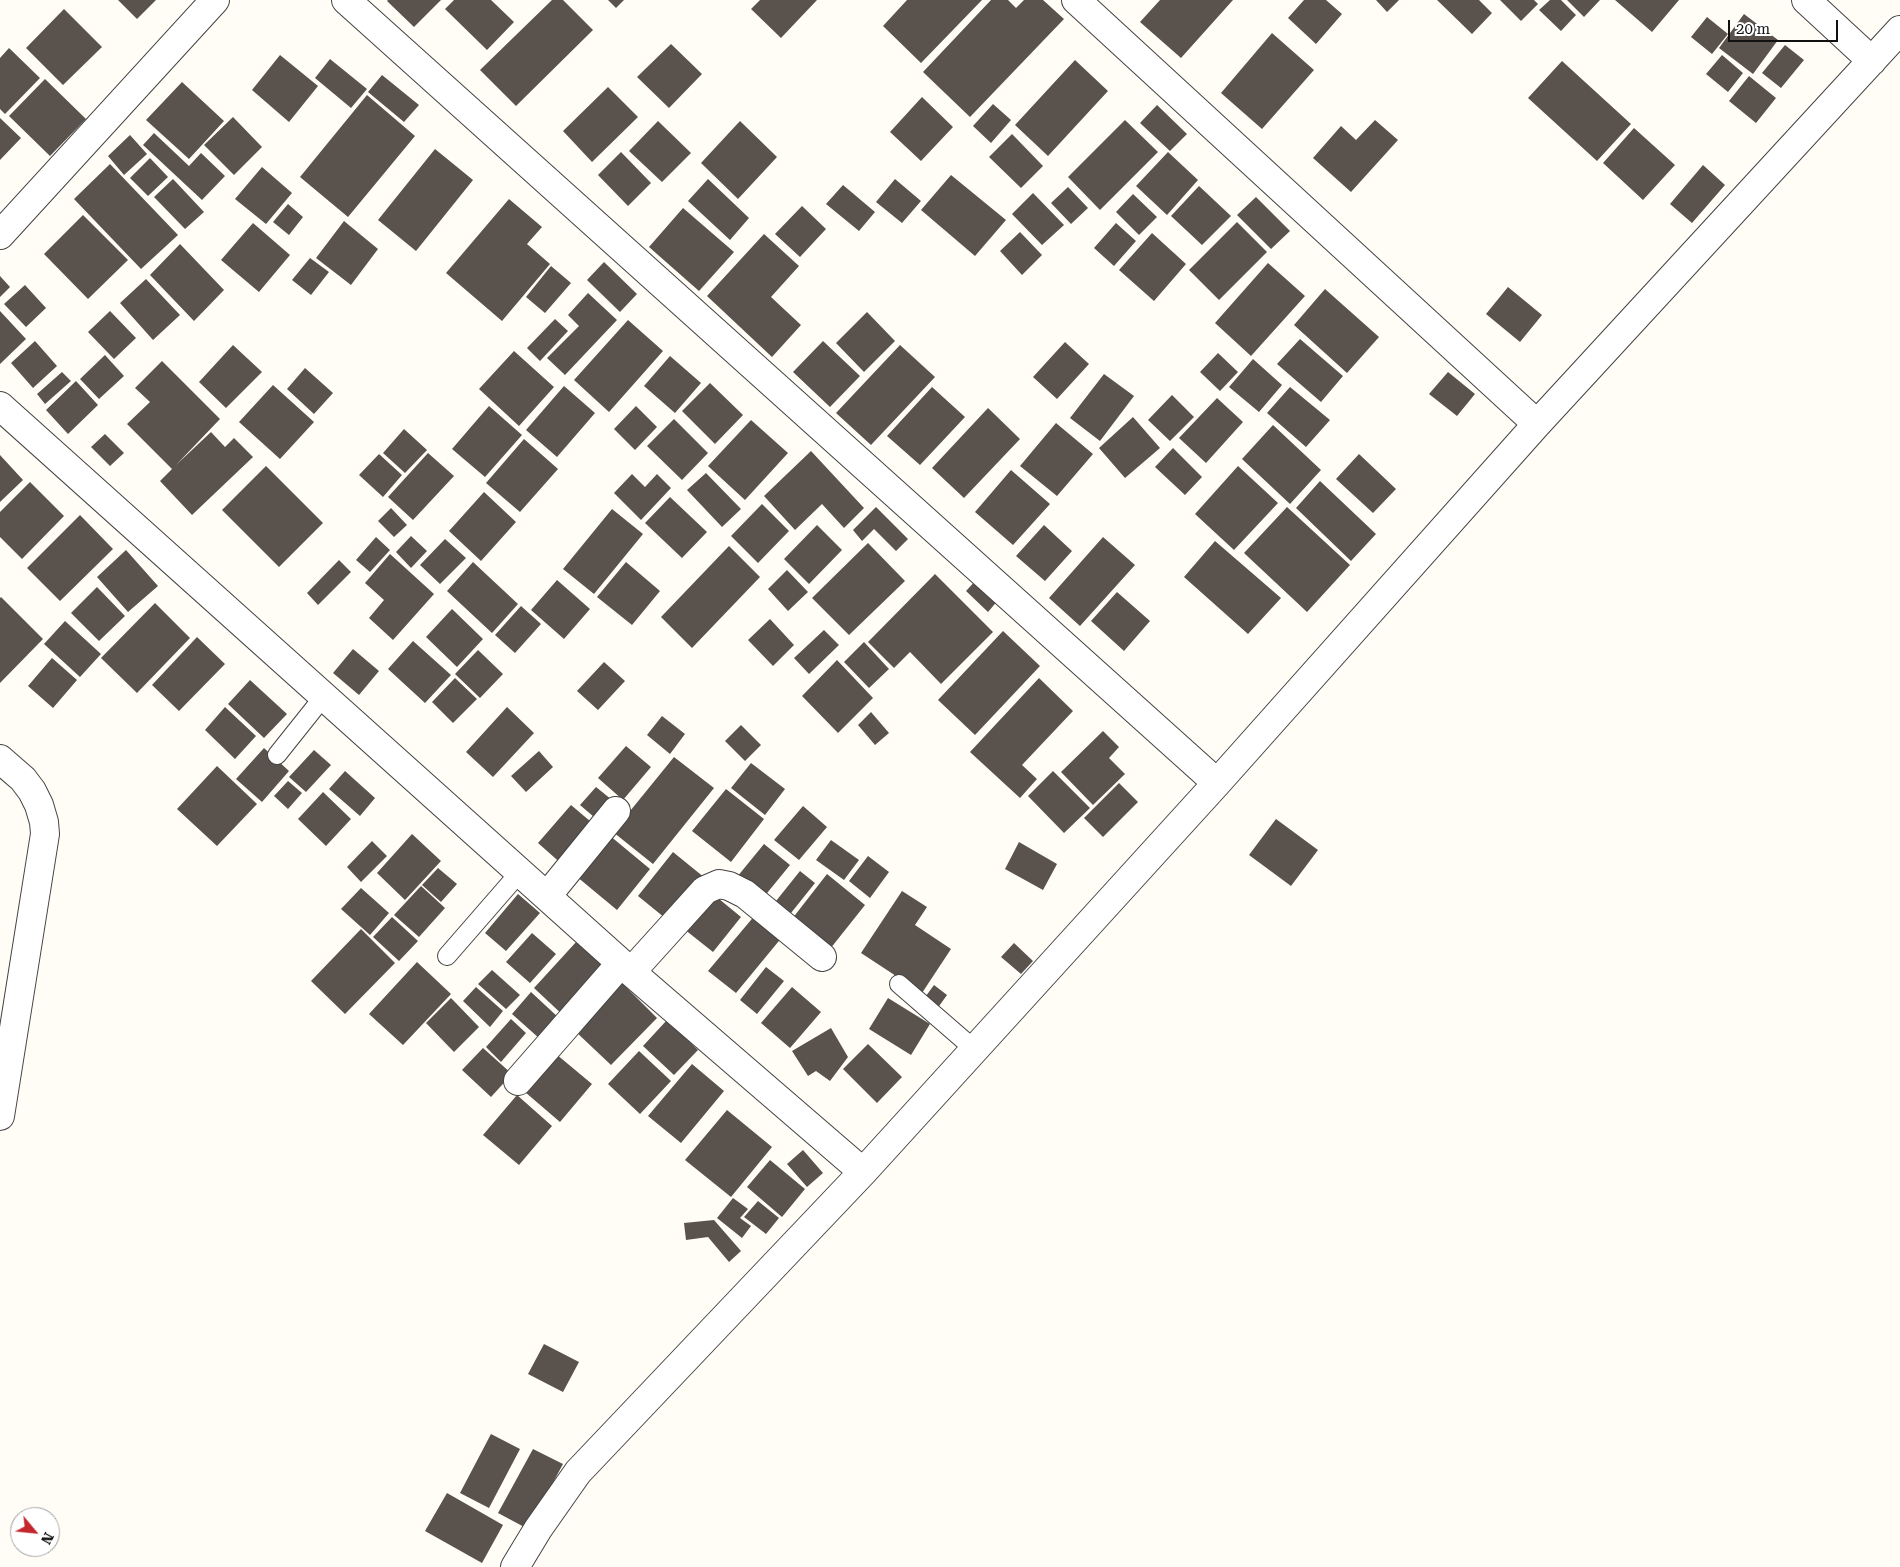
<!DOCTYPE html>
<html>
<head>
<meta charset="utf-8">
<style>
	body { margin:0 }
	#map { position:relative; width:1900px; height:1567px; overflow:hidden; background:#fffdf5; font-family:"Roboto Serif",serif }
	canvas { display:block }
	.north { position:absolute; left:10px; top:1507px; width:50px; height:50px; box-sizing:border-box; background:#fff; border:1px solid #a0a0a0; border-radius:50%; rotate:118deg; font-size:14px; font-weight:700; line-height:20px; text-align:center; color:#111 }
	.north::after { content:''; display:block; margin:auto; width:18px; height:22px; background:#c4262e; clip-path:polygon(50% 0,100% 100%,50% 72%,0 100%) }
	.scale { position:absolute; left:1728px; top:20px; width:110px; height:22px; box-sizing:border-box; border:2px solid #111; border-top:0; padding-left:6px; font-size:15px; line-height:18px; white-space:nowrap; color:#111; -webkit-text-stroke:4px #fff; paint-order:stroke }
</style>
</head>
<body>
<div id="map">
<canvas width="1900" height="1567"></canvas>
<div class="north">N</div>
<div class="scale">20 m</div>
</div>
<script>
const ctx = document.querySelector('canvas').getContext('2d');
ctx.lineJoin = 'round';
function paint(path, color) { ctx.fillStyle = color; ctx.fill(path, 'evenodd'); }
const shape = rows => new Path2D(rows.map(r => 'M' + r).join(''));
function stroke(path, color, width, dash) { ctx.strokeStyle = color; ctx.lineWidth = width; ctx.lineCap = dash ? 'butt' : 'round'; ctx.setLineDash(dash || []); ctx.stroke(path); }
const building = shape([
	[118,0,156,0,137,19],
	[388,0,441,0,414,27,387,1],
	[454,0,491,0,514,22,487,50,445,9],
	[552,0,563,0,593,30,516,106,480,70],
	[608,0,624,0,616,8],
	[760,0,817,0,781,38,751,9],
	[907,0,982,0,921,63,883,26],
	[991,0,1008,0,1016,8,1024,0,1043,0,1064,19,970,117,923,72],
	[1160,0,1233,0,1181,58,1140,22],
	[1304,0,1326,0,1342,14,1316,44,1288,18],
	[1376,0,1399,0,1387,12],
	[1437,0,1479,0,1492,13,1472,34],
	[1500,0,1534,0,1538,4,1521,21],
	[1550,0,1561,0,1576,15,1561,31,1539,10],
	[1567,0,1600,0,1584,17],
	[1615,0,1679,0,1652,32],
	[64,9,102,47,63,85,26,48],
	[1744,14,1778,40,1753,74,1719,48],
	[1707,17,1728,34,1712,54,1691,37],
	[1272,33,1314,70,1262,129,1221,93],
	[671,44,702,74,669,108,637,77],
	[1785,45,1804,60,1781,88,1762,73],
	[9,48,40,78,5,114,0,109,0,58],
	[280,55,318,86,289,122,252,90],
	[1722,55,1743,73,1728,92,1706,74],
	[330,59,367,89,351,108,315,78],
	[1075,60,1108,91,1048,156,1015,125],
	[1562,61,1631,124,1597,161,1528,98],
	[382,75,419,105,404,122,368,92],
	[1749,76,1776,98,1756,123,1729,101],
	[45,79,86,119,50,156,9,116],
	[182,82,224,121,189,159,146,120],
	[608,87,638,117,592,162,563,131],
	[367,95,415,136,348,217,300,177],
	[922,97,953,127,921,161,890,132],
	[993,104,1011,120,991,143,973,126],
	[1157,105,1187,134,1170,151,1140,123],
	[233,117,262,147,234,175,204,145],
	[0,118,21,138,0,160],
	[1125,120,1158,152,1100,210,1068,177],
	[1375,120,1398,140,1351,192,1313,158,1341,126,1356,140],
	[658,121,691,153,662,182,629,151],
	[740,121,777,157,738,199,701,163],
	[1634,128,1675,165,1643,200,1603,163],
	[154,133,189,166,201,153,225,176,202,200,143,145],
	[1012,134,1043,166,1021,188,989,157],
	[130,135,147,154,124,175,108,156],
	[435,149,473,180,416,251,378,220],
	[621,152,651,183,628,206,598,175],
	[1168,152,1198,180,1167,215,1136,186],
	[150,158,168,177,148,196,130,178],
	[110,164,178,235,141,269,74,199],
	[1703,165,1725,185,1692,223,1670,204],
	[262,167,292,193,266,224,235,199],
	[951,175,1006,220,975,256,921,210],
	[173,179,204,212,185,229,154,197],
	[708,179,749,218,730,240,688,201],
	[895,179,921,201,902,223,876,202],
	[843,185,875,212,859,231,826,204],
	[1199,186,1231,216,1202,245,1171,216],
	[1068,187,1088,208,1071,224,1051,203],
	[1033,193,1064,225,1042,245,1012,214],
	[1133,194,1157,217,1139,235,1116,212],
	[1256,197,1290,231,1271,249,1237,215],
	[509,199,542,227,527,244,550,264,502,321,446,273],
	[288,204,303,217,289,235,273,222],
	[802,206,826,229,800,257,775,234],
	[683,208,734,252,699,291,649,247],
	[83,215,128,260,88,299,44,254],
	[344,221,378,249,351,285,316,258],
	[1237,222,1267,252,1219,300,1189,270],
	[253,223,290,255,259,292,221,260],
	[1116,223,1136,241,1114,266,1094,248],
	[1020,232,1042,255,1022,275,1000,251],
	[1152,233,1186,264,1154,301,1119,270],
	[764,234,799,266,771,297,801,325,772,357,707,296],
	[180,244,224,290,194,321,150,275],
	[310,258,329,272,311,295,292,280],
	[604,262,637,294,620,312,587,280],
	[1268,263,1305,296,1251,356,1215,323],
	[551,266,571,283,545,313,526,297],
	[0,276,10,287,0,297],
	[146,279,180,315,153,340,120,303],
	[25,285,46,308,26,327,4,304],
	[1508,287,1542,315,1520,342,1486,314],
	[1325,289,1379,337,1347,373,1294,325],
	[588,293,617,320,565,375,547,358,579,326,568,315],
	[0,311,26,339,0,364],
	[110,311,136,338,114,359,88,332],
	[867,312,895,341,864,372,836,343],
	[555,319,568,331,540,361,527,348],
	[628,320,663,351,609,412,574,380],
	[1300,339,1343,376,1321,402,1277,364],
	[35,341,57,366,33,388,11,363],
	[823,341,860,376,830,407,793,372],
	[1065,342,1089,364,1057,399,1033,377],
	[233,345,262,372,226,408,199,382],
	[900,345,935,377,871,445,836,413],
	[514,351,554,387,519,426,479,389],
	[1218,353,1238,372,1220,391,1200,372],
	[105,355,124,376,99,399,80,379],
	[670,356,701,383,675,413,644,386],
	[1253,359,1282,385,1259,412,1229,387],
	[162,361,220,419,176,465,211,432,225,447,234,438,253,457,192,515,160,481,172,469,127,424,150,402,135,388],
	[305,368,333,393,314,414,287,389],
	[62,372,71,381,45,404,37,394],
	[1448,372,1475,394,1457,416,1429,394],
	[1104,374,1134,396,1100,441,1070,418],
	[76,381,98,405,68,434,46,410],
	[710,383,743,415,715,444,682,411],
	[273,385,314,422,280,459,239,422],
	[564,386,595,413,557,457,526,430],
	[932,387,965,417,920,465,887,436],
	[1290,387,1330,420,1306,447,1267,413],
	[1172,395,1194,417,1170,441,1148,420],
	[1217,398,1243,422,1206,463,1179,438],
	[489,406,522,435,485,477,452,449],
	[636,406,657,427,635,450,614,429],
	[988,408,1020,439,964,498,932,468],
	[1133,417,1160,448,1125,478,1099,448],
	[674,419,708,453,682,480,647,446],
	[751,420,788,453,745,500,708,466],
	[1056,423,1093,454,1057,496,1020,466],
	[1273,425,1321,470,1290,504,1242,459],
	[404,429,427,450,405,473,383,453],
	[105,434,124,453,110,466,91,447],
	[524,439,558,469,520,512,486,483],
	[1173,448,1202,477,1185,495,1155,467],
	[811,451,864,508,844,528,822,504,795,530,764,496],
	[428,453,454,476,413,520,388,497],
	[379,454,402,475,383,497,359,475],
	[1359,454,1396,489,1373,513,1336,479],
	[0,455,23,480,0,502],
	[266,466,323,523,279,567,222,510],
	[1238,466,1278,503,1234,550,1195,514],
	[1011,470,1050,504,1013,545,975,512],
	[706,473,741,509,722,527,687,490],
	[632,474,645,487,657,474,671,488,641,520,614,493],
	[1320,481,1376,534,1351,561,1296,508],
	[30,482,64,516,22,559,0,537,0,512],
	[484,492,516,522,481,561,449,531],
	[670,497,707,532,682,558,645,523],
	[762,504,789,531,758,563,731,536],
	[876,507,908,539,896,551,874,529,862,541,853,530],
	[1287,507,1350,565,1307,612,1244,553],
	[391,508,407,525,394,537,378,521],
	[612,509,643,534,594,594,563,569],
	[80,515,113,549,60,601,27,568],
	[817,525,842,550,809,584,784,559],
	[1044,525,1072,551,1045,581,1016,556],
	[411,536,427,551,411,568,396,552],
	[376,537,390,550,370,572,356,560],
	[1103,537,1135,565,1080,626,1049,598],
	[445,539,466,558,440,584,420,565],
	[1215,541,1281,598,1248,634,1184,577],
	[868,543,905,581,849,635,812,598],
	[729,546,760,577,692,648,661,617],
	[126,550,158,586,128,612,97,577],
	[390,554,434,594,393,640,369,618,384,600,365,583],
	[339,560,351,572,318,605,307,593],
	[473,562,518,604,492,633,447,591],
	[626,562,660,591,632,625,597,597],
	[787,570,808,592,788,611,768,589],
	[935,574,993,632,941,684,910,652,894,668,868,642],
	[978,578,999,599,988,612,966,591],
	[557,580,590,609,564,639,531,610],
	[97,587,125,616,99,641,71,613],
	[1117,592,1150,621,1124,651,1091,621],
	[1,597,43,639,0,683,0,598],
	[155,603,190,638,137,693,101,658],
	[521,606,541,624,515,653,495,635],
	[452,609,483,639,457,667,426,637],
	[770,619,794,645,773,666,748,640],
	[65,621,101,654,80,677,44,644],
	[824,630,839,645,809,674,794,658],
	[1003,631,1040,666,975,735,938,700],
	[197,637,225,664,179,711,152,685],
	[413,641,451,675,425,703,388,669],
	[864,642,889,669,869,688,844,662],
	[353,649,379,671,359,695,333,673],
	[478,650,503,674,480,698,455,674],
	[52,658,77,680,53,708,28,686],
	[837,660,873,698,838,733,802,696],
	[604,662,625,681,598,710,577,691],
	[455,678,477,699,453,723,432,702],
	[1039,678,1073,711,1022,765,1037,779,1020,798,970,752],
	[250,680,287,714,264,738,228,704],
	[225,707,256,736,235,759,205,730],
	[507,707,534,733,493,777,466,752],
	[871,712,889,733,875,745,858,725],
	[662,716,685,734,670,754,647,735],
	[741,725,761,745,745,761,725,741],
	[1103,731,1119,747,1109,758,1125,774,1093,805,1061,772],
	[626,746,651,767,623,800,598,778],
	[264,748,289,771,262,802,236,779],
	[314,750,331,765,306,792,289,777],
	[539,751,553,767,526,792,511,776],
	[674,757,714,788,653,864,613,832],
	[751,763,785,789,765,815,731,788],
	[217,766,257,804,217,846,177,809],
	[345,771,375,798,360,816,329,789],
	[1053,771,1090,808,1064,833,1028,796],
	[288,781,302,793,288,809,274,796],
	[1119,783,1138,802,1103,837,1084,818],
	[596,787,617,804,601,823,580,805],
	[726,789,764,819,731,862,692,831],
	[323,792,351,819,326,846,298,819],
	[571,805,597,827,564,866,538,843],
	[803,806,827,827,799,860,774,840],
	[1276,819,1318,850,1291,886,1249,855],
	[412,834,441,861,405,900,377,873],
	[609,835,650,869,617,910,576,876],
	[831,840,859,860,844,880,816,860],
	[372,841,387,856,361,882,347,867],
	[1019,842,1057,864,1043,890,1005,869],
	[764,844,790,865,763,898,737,877],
	[673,852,705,878,670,922,638,896],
	[868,856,889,872,870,898,849,881],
	[438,868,457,884,441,902,422,885],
	[800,871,815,883,791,913,776,901],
	[827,874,865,905,830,949,792,919],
	[421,886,445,908,419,937,394,915],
	[361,888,389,913,370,935,341,909],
	[902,891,927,907,915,925,951,949,922,993,861,953],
	[518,894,540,913,506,951,485,933],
	[713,894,741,917,713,952,684,929],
	[756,914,783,936,736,993,708,971],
	[392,917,418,941,399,961,373,937],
	[361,929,395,963,345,1014,311,981],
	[532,933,556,954,530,983,506,962],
	[577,941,608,969,565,1017,534,988],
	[1014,943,1033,961,1021,974,1001,957],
	[417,962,451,994,403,1045,369,1014],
	[766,967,784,981,757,1014,740,1000],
	[492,970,520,995,506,1009,478,984],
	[621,982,657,1018,611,1065,574,1030],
	[934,985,947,995,937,1009,923,1000],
	[476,987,503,1011,490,1027,463,1001],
	[792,987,821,1012,790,1048,761,1023],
	[531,992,559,1018,540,1039,512,1014],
	[451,998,479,1027,454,1052,426,1023],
	[888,998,930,1024,911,1055,869,1029],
	[511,1019,526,1033,501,1062,486,1047],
	[667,1020,698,1050,674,1075,643,1046],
	[831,1028,848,1057,830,1081,816,1071,808,1076,792,1051],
	[868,1044,902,1077,877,1103,843,1069],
	[483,1048,512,1074,491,1097,462,1070],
	[639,1051,671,1081,640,1114,608,1084],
	[556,1054,592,1084,560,1122,525,1092],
	[692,1064,724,1091,681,1143,648,1116],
	[517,1095,552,1126,519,1165,483,1135],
	[727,1110,772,1147,731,1197,685,1160],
	[803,1150,823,1173,807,1187,787,1164],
	[770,1160,805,1189,782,1217,747,1187],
	[733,1198,748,1209,740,1218,751,1226,742,1238,717,1218],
	[758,1201,779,1218,766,1234,744,1217],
	[714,1220,741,1251,729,1262,708,1237,686,1240,684,1223],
	[544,1344,579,1362,563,1392,528,1374],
	[491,1434,520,1449,489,1508,460,1493],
	[533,1449,563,1464,528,1529,498,1513],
	[447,1493,503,1525,482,1563,425,1531]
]);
const lane = shape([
	[277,755,324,696],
	[447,956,520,872],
	[899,984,974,1049]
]);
const street = shape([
	[346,0,1217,783],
	[1076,0,1537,424],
	[1806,0,1872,61],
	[0,235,215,0],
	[0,406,631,972,863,1172],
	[0,759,23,779,32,791,39,805,44,822,45,834,0,1116],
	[547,896,616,811],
	[631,972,705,890,719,884,729,886,745,894,822,957],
	[518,1081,621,963],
	[515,1567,538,1529,578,1472,863,1172,1217,783,1537,424,1900,30]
]);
paint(building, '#5a524d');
stroke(lane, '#444', 20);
stroke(street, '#444', 30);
stroke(lane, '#fff', 18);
stroke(street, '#fff', 28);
</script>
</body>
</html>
